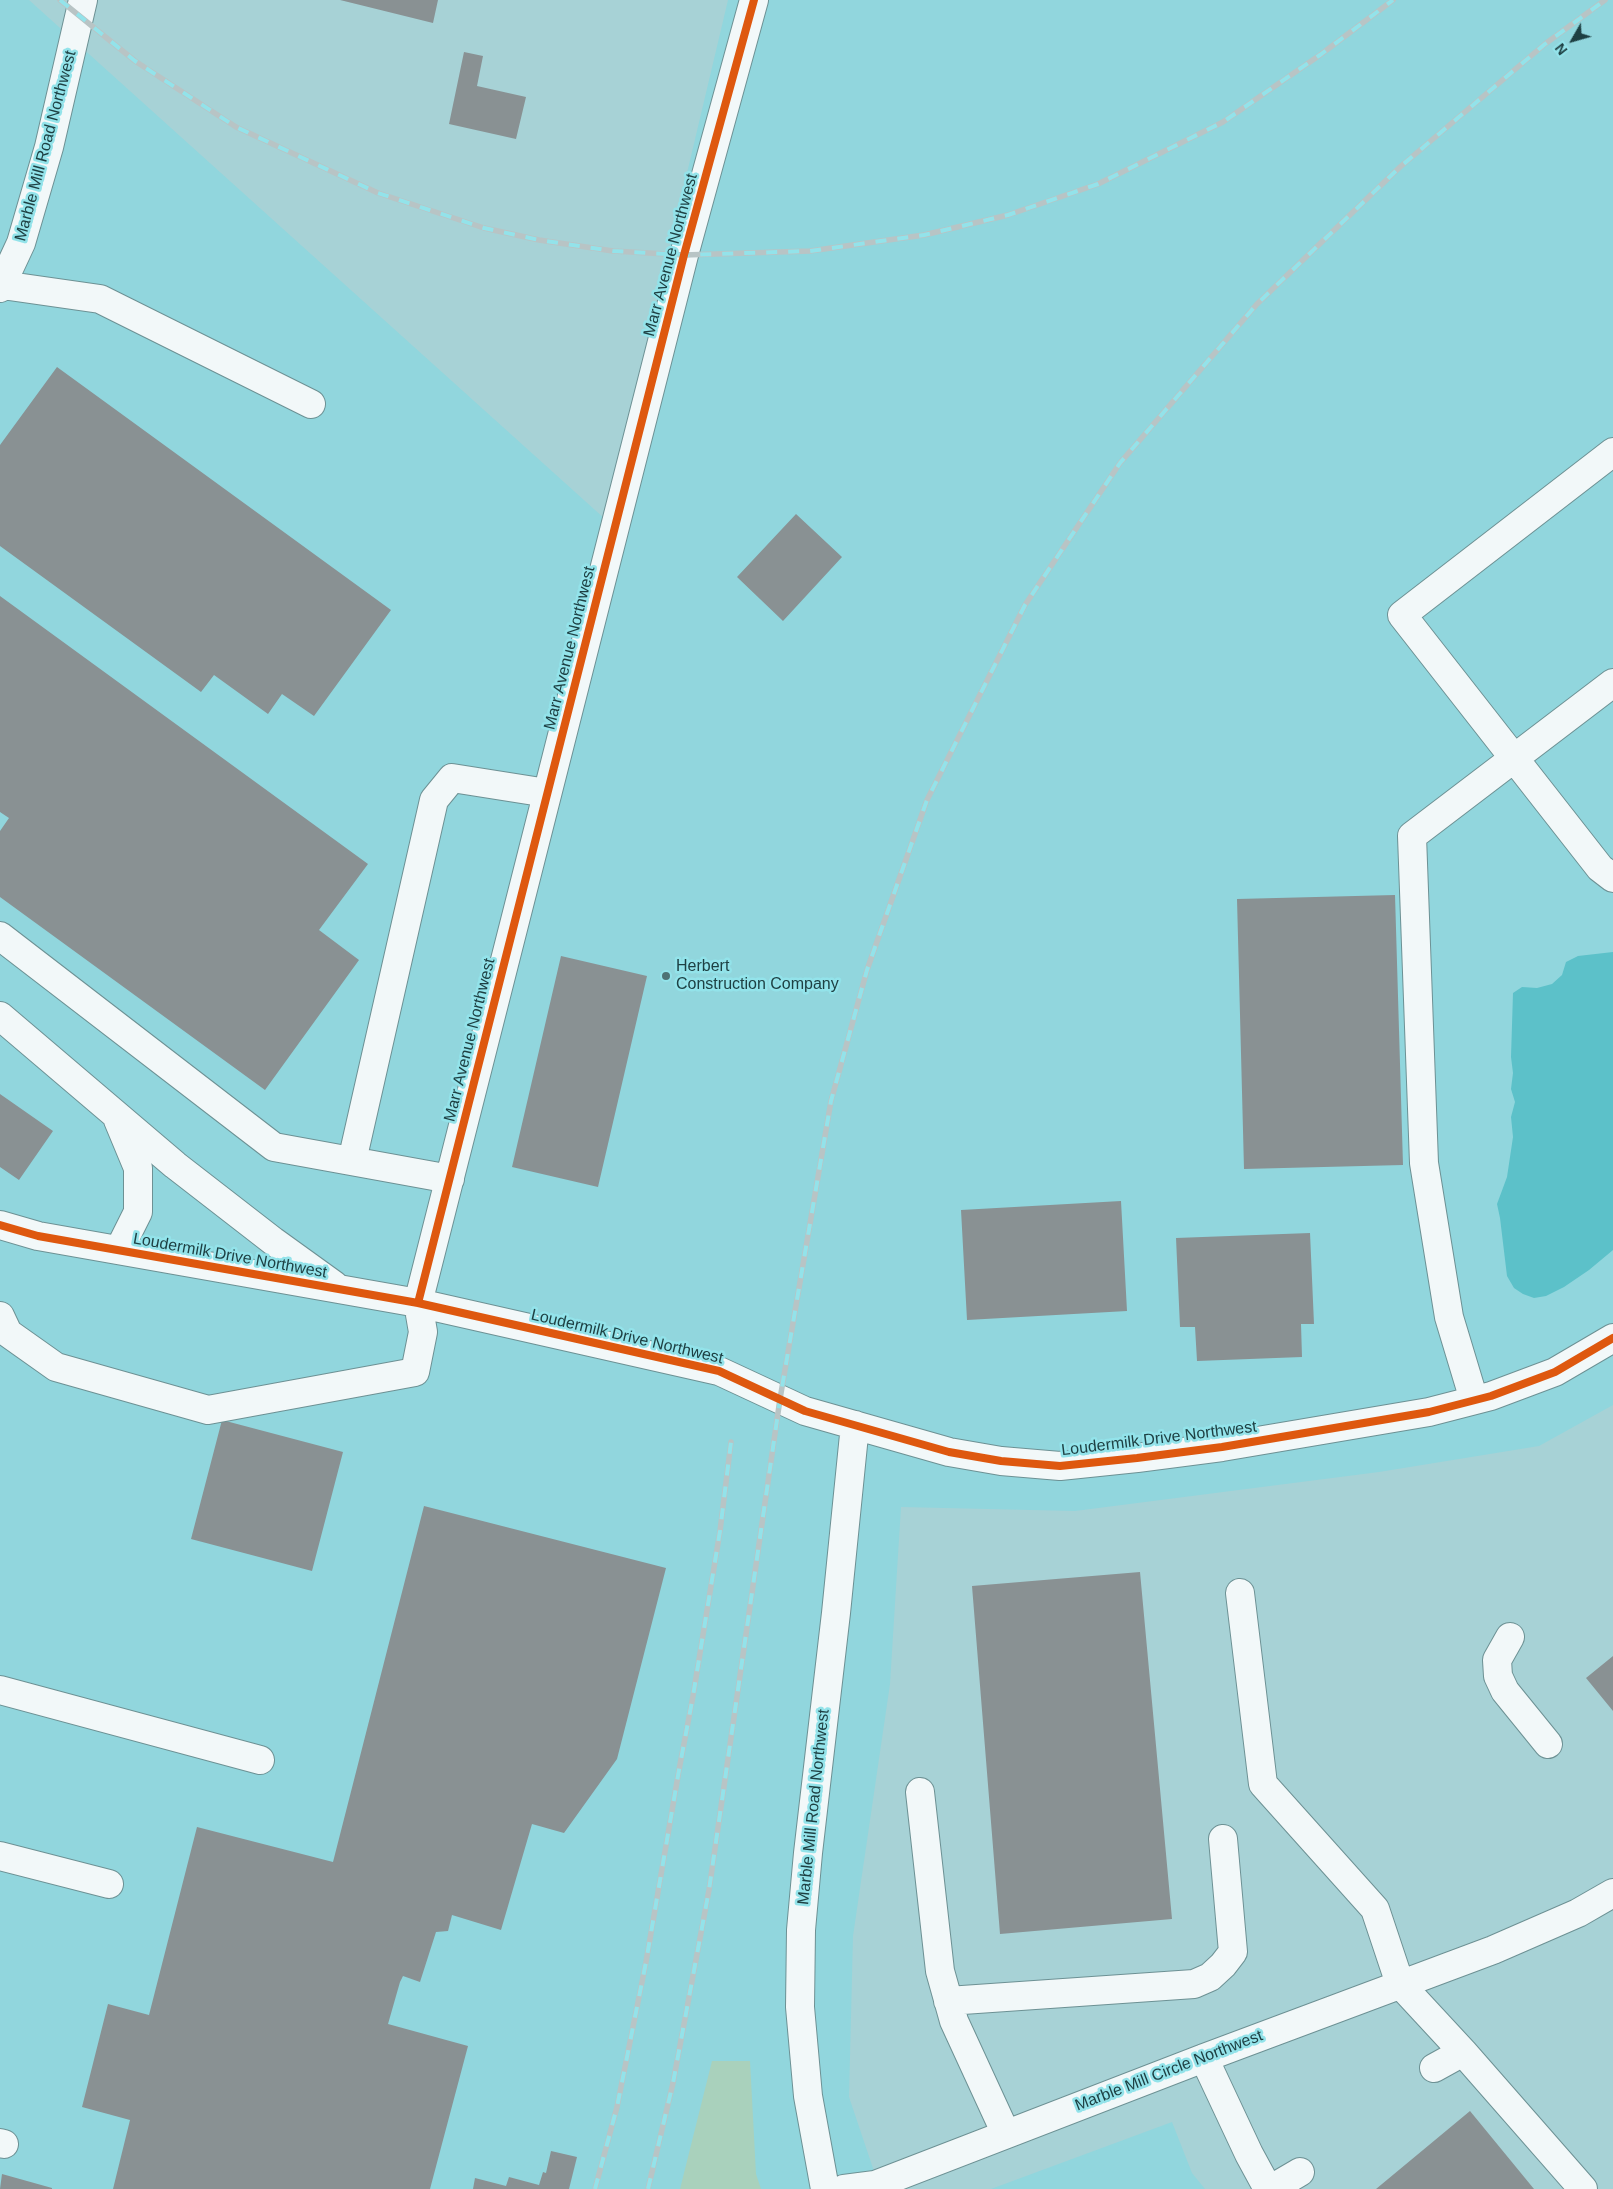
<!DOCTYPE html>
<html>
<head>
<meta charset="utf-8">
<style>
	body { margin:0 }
	#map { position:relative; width:1613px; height:2189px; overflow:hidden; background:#a7d2d6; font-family:Helvetica,sans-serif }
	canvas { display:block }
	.north { position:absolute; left:1548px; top:15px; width:50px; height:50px; -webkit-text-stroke:4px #93e3ea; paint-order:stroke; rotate:232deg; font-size:14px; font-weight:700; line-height:20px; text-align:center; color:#1e4043 }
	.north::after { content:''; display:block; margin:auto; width:18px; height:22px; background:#1e4043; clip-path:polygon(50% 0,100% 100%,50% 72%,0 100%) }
</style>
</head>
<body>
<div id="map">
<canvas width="1613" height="2189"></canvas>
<div class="north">N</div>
</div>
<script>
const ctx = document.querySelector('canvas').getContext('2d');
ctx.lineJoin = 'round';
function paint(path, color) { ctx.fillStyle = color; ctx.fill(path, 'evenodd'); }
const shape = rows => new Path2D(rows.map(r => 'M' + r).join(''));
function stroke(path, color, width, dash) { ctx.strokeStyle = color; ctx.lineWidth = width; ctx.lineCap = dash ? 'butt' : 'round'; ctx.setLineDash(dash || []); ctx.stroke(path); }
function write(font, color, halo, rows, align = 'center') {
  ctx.font = font + ' Helvetica,sans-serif'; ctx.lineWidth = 5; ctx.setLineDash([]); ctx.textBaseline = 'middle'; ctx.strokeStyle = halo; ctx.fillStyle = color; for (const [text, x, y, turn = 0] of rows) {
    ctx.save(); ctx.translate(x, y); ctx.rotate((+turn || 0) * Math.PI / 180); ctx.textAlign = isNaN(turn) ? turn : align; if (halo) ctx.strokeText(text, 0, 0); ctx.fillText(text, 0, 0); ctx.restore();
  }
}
const built = shape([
	[0,0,29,0,605,519,728,0,1613,0,1613,1405,1539,1446,1379,1472,1075,1511,901,1507,890,1684,853,1936,849,2097,880,2189,0,2189],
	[1172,2122,1192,2173,1205,2189,991,2189]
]);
const green = shape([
	[712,2061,750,2061,756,2174,761,2189,680,2189]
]);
const water = shape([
	[1613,952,1613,1250,1589,1270,1564,1287,1546,1296,1534,1298,1523,1294,1514,1288,1507,1276,1500,1218,1497,1204,1507,1177,1513,1137,1511,1117,1515,1102,1511,1089,1513,1073,1511,1057,1513,993,1522,987,1537,988,1552,984,1562,975,1566,962,1578,956]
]);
const building = shape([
	[340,0,438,0,433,23],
	[464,52,483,56,477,86,526,97,516,139,449,124],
	[57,367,391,610,314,716,282,694,268,714,214,675,201,692,0,546,0,445],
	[796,514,842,557,783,621,737,577],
	[0,596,368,864,319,930,359,960,265,1090,0,897,0,831,9,818,0,812],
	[1395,895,1403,1165,1244,1169,1237,899],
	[561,956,647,976,598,1187,512,1167],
	[0,1094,53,1131,19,1180,0,1167],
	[1121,1201,1127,1311,967,1320,961,1210],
	[1310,1233,1314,1324,1301,1324,1302,1357,1197,1361,1195,1327,1180,1327,1176,1238],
	[222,1420,343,1452,312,1571,191,1539],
	[424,1506,666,1568,617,1759,564,1833,532,1824,501,1930,452,1915,448,1931,436,1932,420,1982,403,1976,400,1982,388,2024,468,2046,430,2189,113,2189,130,2120,82,2107,108,2004,149,2015,197,1827,333,1862],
	[1140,1572,1172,1919,1000,1934,972,1586],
	[1613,1656,1613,1711,1586,1678],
	[1470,2111,1534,2189,1376,2189],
	[551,2151,577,2157,569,2189,473,2189,475,2178,506,2186,509,2177,539,2185,543,2172,546,2173],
	[2,2174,52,2188,52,2189,0,2189]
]);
const minor = shape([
	[2,285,100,299,311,404],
	[0,288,21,243,49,147,83,0],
	[1613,452,1402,615,1600,868,1613,878],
	[0,936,274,1147,450,1179],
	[0,1016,175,1165,273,1241,334,1285],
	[118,1120,138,1168,138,1212,119,1250],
	[352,1161,434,800,452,778,547,793],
	[0,1225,38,1236,418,1303,719,1371,805,1411,949,1452,1001,1461,1060,1466,1137,1458,1222,1447,1429,1412,1491,1396,1555,1372,1613,1338],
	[0,1316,8,1333,56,1367,208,1410,415,1372,423,1332,418,1303,684,255,754,0],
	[1474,1400,1449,1317,1424,1163,1412,836,1613,683],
	[1240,1593,1263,1784,1375,1909,1400,1984,1463,2052,1434,2068],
	[1510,1637,1497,1660,1498,1676,1505,1691,1548,1744],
	[0,1690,260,1760],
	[920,1792,940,1971,954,2021,1006,2134],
	[0,1856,109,1884],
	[948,2001,1194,1984,1210,1977,1223,1965,1233,1952,1223,1839],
	[1463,2052,1583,2189],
	[1204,2058,1249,2154,1268,2189],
	[0,2143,4,2144],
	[825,2189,808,2096,800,2007,801,1930,808,1853,836,1613,855,1425],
	[844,2189,875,2185,1204,2058,1493,1950,1578,1913,1613,1893],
	[1271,2189,1300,2172]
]);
const rail = shape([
	[60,0,135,61,236,127,378,193,484,228,539,240,613,251,684,255,810,251,924,235,1008,215,1098,184,1223,122,1320,55,1393,0],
	[595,2189,617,2107,646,1962,679,1770,693,1696,720,1531,731,1442],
	[648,2189,673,2083,709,1890,780,1399,831,1101,867,970,927,800,1025,605,1120,463,1257,304,1400,167,1545,44,1605,0]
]);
const cycleway = shape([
	[0,1225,38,1236,418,1303,719,1371,805,1411,949,1452,1001,1461,1060,1466,1137,1458,1222,1447,1429,1412,1491,1396,1555,1372,1613,1338],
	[418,1303,684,255,754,0]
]);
const markers = [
	[666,976,5,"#4e7376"]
];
const streetNames = [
	["Marble Mill Road Northwest",46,146,-75],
	["Marr Avenue Northwest",671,255,-75],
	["Marr Avenue Northwest",570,648,-76],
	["Marr Avenue Northwest",470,1040,-76],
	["Loudermilk Drive Northwest",230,1256,10],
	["Loudermilk Drive Northwest",627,1337,13],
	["Loudermilk Drive Northwest",1159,1439,-7],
	["Marble Mill Road Northwest",814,1807,-84],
	["Marble Mill Circle Northwest",1169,2071,-21]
];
const poiNames = [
	["Herbert",676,967],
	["Construction Company",676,985]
];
paint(built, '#91d6dd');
paint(green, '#a9d1bc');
paint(water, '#5cc1c9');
paint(building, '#899193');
stroke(minor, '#6d9194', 30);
stroke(minor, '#f2f8f9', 28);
stroke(rail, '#b8c4c5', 5.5);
stroke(rail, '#93e3ea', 4, [11]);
stroke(cycleway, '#de580f', 8);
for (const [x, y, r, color] of markers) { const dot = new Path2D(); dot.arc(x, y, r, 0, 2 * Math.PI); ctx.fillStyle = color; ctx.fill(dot); stroke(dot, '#93e3ea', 2); }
write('16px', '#1e4043', '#93e3ea', streetNames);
write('16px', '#1e4043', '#93e3ea', poiNames, 'left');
</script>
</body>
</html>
